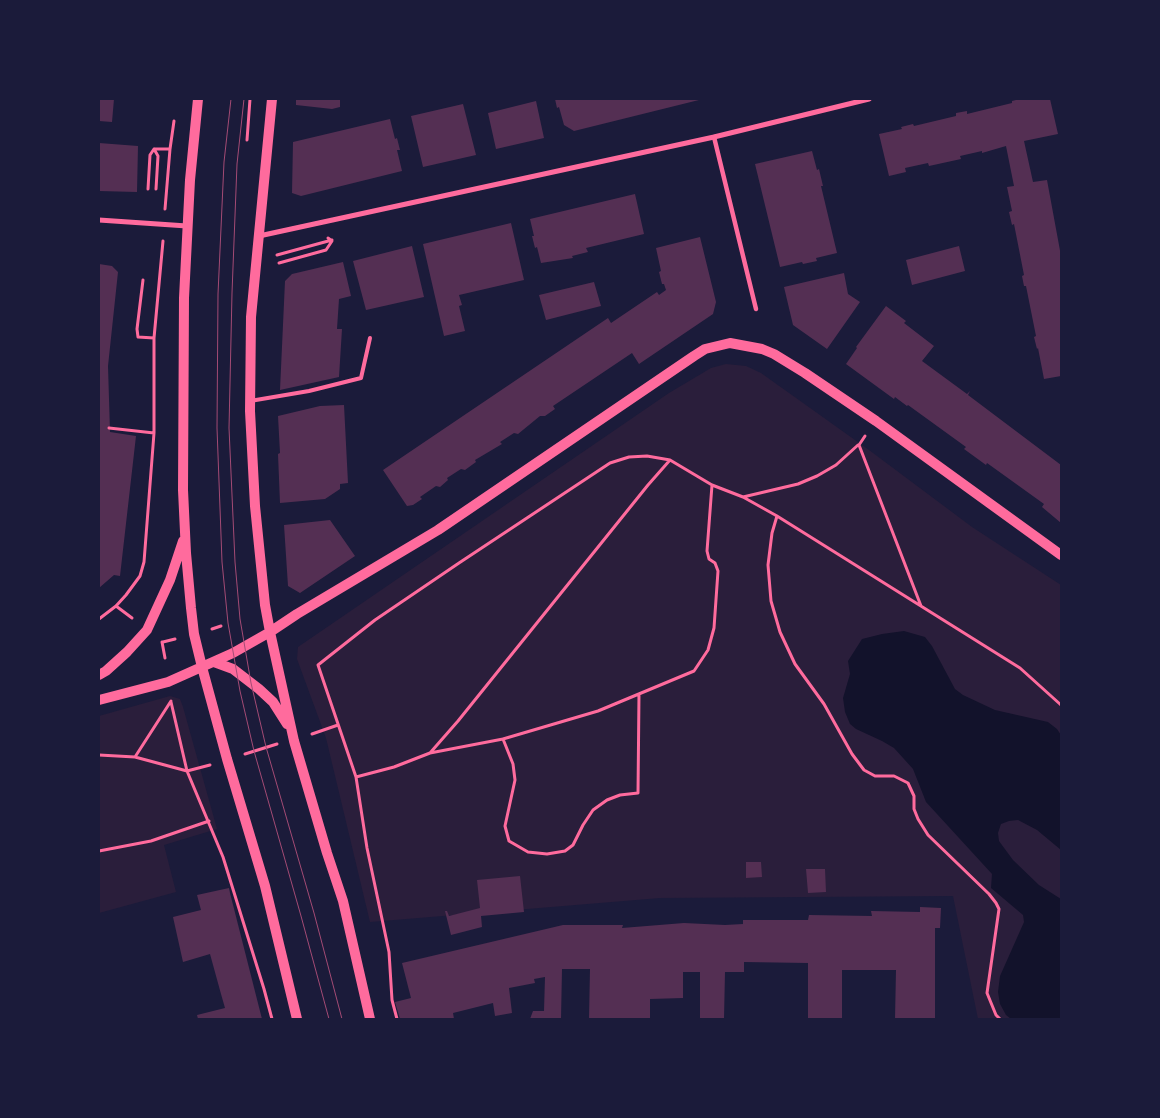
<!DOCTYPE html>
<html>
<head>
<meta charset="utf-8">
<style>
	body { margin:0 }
	#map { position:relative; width:1160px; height:1118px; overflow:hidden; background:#1b1b3a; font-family:Manrope,sans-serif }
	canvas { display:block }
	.frame { position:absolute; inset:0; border:100px solid #1b1b3a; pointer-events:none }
</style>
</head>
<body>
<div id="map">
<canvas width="1160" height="1118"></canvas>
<div class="frame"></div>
</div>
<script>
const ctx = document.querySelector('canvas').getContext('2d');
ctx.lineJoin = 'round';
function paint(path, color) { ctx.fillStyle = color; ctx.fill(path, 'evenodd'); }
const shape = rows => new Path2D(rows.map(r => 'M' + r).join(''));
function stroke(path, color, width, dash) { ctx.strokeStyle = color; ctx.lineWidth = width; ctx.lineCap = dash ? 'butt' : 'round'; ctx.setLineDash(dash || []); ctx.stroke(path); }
const green = shape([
	[726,364,746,366,761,373,869,450,972,527,1061,585,1061,1019,978,1019,953,896,660,898,370,922,326,738,297,659,298,647,669,393,711,368],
	[170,696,180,699,183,707,217,829,164,845,176,892,99,913,99,716]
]);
const water = shape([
	[904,631,925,637,932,646,955,689,963,695,995,710,1048,722,1057,729,1061,735,1061,850,1037,830,1018,820,1009,821,1001,824,998,833,999,841,1013,860,1039,885,1061,899,1061,1019,1011,1019,1006,1015,1000,1004,998,992,1000,976,1024,922,1023,915,991,888,992,874,926,802,913,769,894,748,882,741,856,729,850,724,845,712,843,698,850,674,848,661,862,639,882,634]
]);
const building = shape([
	[99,99,114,99,112,122,99,121],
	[296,99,340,99,340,107,332,109,296,105],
	[555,99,703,99,574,131,564,125,559,107,557,108],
	[1020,99,1023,99,1024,100,1050,99,1058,134,1024,141,1033,182,1047,180,1061,256,1061,376,1044,379,1038,348,1037,349,1034,337,1036,336,1026,286,1024,286,1022,276,1024,275,1014,224,1012,225,1009,212,1012,211,1007,187,1014,186,1006,146,982,153,982,151,960,156,961,159,929,166,928,163,905,168,906,172,889,176,879,134,902,129,901,127,913,124,914,126,956,116,956,113,967,111,967,114,1012,103,1012,101],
	[536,101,544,138,496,149,488,113],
	[463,104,476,155,423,167,411,116],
	[390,119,395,139,397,138,400,150,397,150,402,171,301,196,292,193,293,142],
	[99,143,138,146,137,192,99,191],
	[812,151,817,170,819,169,823,186,821,186,837,253,816,258,817,261,803,264,802,262,780,267,755,164],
	[635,194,644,234,586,248,588,252,572,256,573,258,541,263,537,247,535,248,532,236,534,236,530,219],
	[511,223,524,280,459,295,462,305,459,306,465,331,444,336,423,244],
	[700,237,716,302,713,314,639,364,632,353,553,406,555,409,545,416,540,416,518,434,514,433,500,442,502,444,475,460,476,462,465,470,461,469,447,478,448,480,440,487,436,486,420,497,422,499,413,505,407,506,383,470,608,318,611,323,657,292,659,295,666,290,664,284,662,284,659,272,661,271,656,248],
	[412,246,424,297,366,310,353,261],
	[959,246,965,271,912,285,906,260],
	[343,262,351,296,339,299,337,329,342,329,339,377,280,390,285,281,292,274],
	[99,264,112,266,118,272,108,366,110,432,136,436,120,576,114,575,99,588],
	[844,273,848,294,860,302,827,349,793,325,784,287],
	[594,282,601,306,546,320,539,295],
	[886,306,906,321,904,323,934,346,922,361,967,394,970,391,968,395,1061,465,1061,523,1042,507,1044,504,987,463,986,465,964,449,966,447,908,405,907,406,895,397,894,399,846,364,857,348,856,347],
	[344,405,348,483,340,484,340,489,325,499,280,503,278,454,280,453,278,416,320,406],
	[330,520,355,556,300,593,288,586,284,525],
	[746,862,761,862,762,877,746,878],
	[806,869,825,869,826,892,808,893],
	[520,876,524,912,481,916,482,927,451,935,445,911,447,911,449,916,480,908,477,880],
	[229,888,230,893,262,1019,198,1019,197,1015,225,1008,221,994,210,954,183,962,173,917,201,910,197,895],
	[920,907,941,908,940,928,935,928,935,1019,895,1019,896,970,842,970,842,1019,808,1019,808,963,744,962,744,972,725,972,724,1019,700,1019,700,972,683,972,683,998,650,999,650,1019,589,1019,590,969,562,969,561,1019,530,1019,533,1011,544,1011,545,977,534,979,535,983,509,988,512,1013,495,1016,493,1003,453,1013,454,1019,400,1019,395,1002,411,998,402,963,563,925,623,925,622,928,684,923,725,925,743,924,743,920,808,920,809,915,872,916,871,911,920,912]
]);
const path = shape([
	[247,140,250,99],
	[154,149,170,149,174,121],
	[148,189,150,155,154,149,158,156,156,189],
	[165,209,170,149],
	[277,255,332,240],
	[279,263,326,250,332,241,328,238],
	[143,280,137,329,138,337,154,338],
	[109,428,154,433],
	[865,436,859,445,921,606],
	[670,460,648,485,458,721,430,753,503,739,598,711,694,671,708,650,714,628,718,571,715,563,709,559,707,551,712,485],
	[743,497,798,484,817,476,836,465,858,445],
	[777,516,772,533,768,565,771,601,780,632,795,664,824,704,852,754,864,770,875,776,894,776,908,783,914,796,914,809,918,819,928,835,989,894,996,903,999,909,987,993,996,1015,1000,1019],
	[116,606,132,618],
	[99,619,116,606,126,595,140,576,144,562,154,433,154,338,163,241],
	[212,629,221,626],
	[162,642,165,658],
	[163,642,175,639],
	[171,702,187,771,223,857,264,989,272,1019],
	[312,734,338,725],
	[503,739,513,764,515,780,505,826,509,841,528,852,547,854,565,851,573,845,583,825,593,810,607,800,620,795,638,793,639,694],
	[430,753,394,767,356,777,318,665,375,620,459,563,610,463,629,457,647,456,670,460,712,485,743,497,777,516,1020,668,1061,705],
	[245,754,277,744],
	[99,755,135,757,187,771,210,765],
	[135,757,171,701],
	[356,777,367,848,389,952,392,1000,397,1019],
	[99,851,151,841,209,821]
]);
const service = shape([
	[250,401,309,391,361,378,370,338]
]);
const pedestrian = shape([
	[714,137,756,309]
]);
const minor = shape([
	[99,220,187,226],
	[259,236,714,137,869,99]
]);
const secondary = shape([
	[198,99,190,180,184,298,183,490,186,553,191,608,194,634,202,667,227,759,265,886,297,1019],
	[272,99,251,317,250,411,255,506,265,605,270,632,294,741,327,853,343,901,370,1019],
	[214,662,233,669,259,689,273,702,287,724],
	[99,675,106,671,127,652,147,630,170,580,183,541],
	[99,700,168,682,233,653,270,632,297,614,438,530,694,356,705,349,730,343,762,349,774,354,805,373,876,421,1061,555]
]);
const tram = shape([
	[231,99,224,162,218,294,217,428,222,562,228,623,240,691,254,751,301,916,329,1019],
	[244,99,237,164,232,293,229,428,235,562,240,619,251,683,266,747,314,913,342,1019]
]);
paint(green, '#2a1e3b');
paint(water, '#12122b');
paint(building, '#542f53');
stroke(path, '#ff6b9d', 3);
stroke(service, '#ff6b9d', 4);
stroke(pedestrian, '#ff6b9d', 4.5);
stroke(minor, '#ff6b9d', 5);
stroke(secondary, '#ff6b9d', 10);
stroke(tram, '#a44b75', 1);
</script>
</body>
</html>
